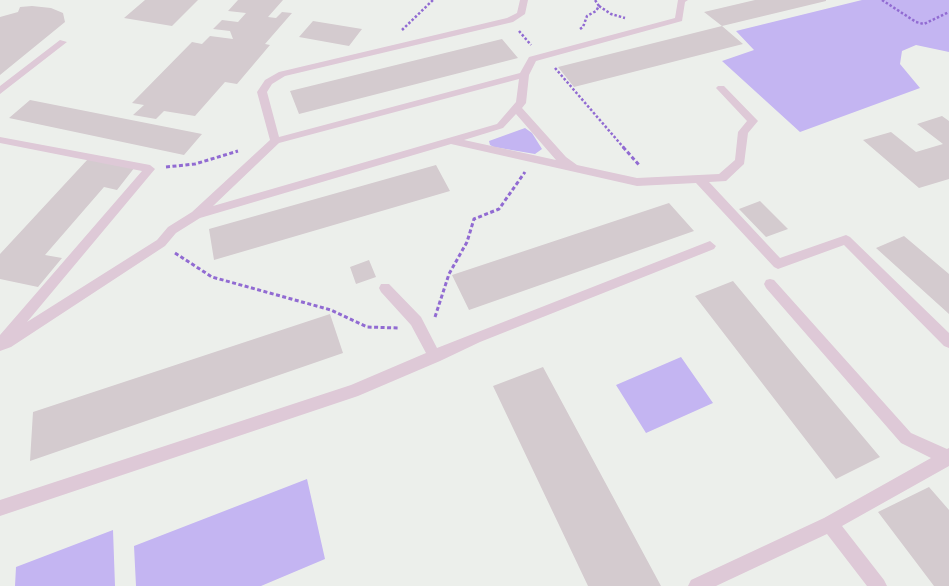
<!DOCTYPE html>
<html>
<head>
<meta charset="utf-8">
<style>
	body { margin:0 }
	canvas { display:block; background:#ecefeb }
</style>
</head>
<body>
<canvas width="949" height="586"></canvas>
<script>
const ctx = document.querySelector('canvas').getContext('2d');
ctx.lineJoin = 'round';
function paint(path, color) { ctx.fillStyle = color; ctx.fill(path, 'evenodd'); }
const shape = rows => new Path2D(rows.map(r => 'M' + r).join(''));
function stroke(path, color, width, dash) { ctx.strokeStyle = color; ctx.lineWidth = width; ctx.lineCap = dash ? 'butt' : 'round'; ctx.setLineDash(dash || []); ctx.stroke(path); }
const green = shape([
	[862,0,949,0,949,52,916,45,902,51,900,64,920,88,800,132,722,61,754,50,736,31],
	[525,128,532,133,542,149,535,154,494,147,490,145,489,141],
	[681,357,713,403,646,433,616,385],
	[307,479,325,559,261,586,136,586,134,546],
	[113,530,115,586,15,586,16,567]
]);
const building = shape([
	[145,0,198,0,172,26,124,18],
	[238,0,283,0,268,17,276,18,282,12,292,13,265,44,270,45,237,84,225,82,195,116,164,111,156,119,133,115,144,105,132,103,192,42,202,44,210,36,233,39,230,31,213,29,222,20,238,22,246,13,228,11],
	[755,0,826,0,826,1,722,26,704,12],
	[32,6,51,8,63,13,65,22,0,75,0,17,18,12,20,7],
	[313,21,362,29,349,46,299,37],
	[722,26,743,44,574,87,558,67],
	[502,39,518,58,299,114,290,91],
	[30,100,202,134,184,155,9,118],
	[942,116,949,121,949,179,919,188,863,140,891,132,916,152,943,144,917,124],
	[88,159,135,167,117,190,104,187,45,255,62,258,38,287,0,279,0,254],
	[436,165,450,191,214,260,209,229],
	[760,201,788,229,766,237,739,209],
	[669,203,694,231,469,310,452,275],
	[904,236,949,274,949,314,876,248],
	[369,260,376,277,356,284,350,267],
	[733,281,795,356,880,457,836,479,695,296],
	[330,314,343,353,30,461,33,412],
	[543,367,661,586,588,586,493,386],
	[929,487,949,510,949,586,934,586,878,512]
]);
const pathFar1 = shape([
	[882,0,916,22,924,24,949,12],
	[599,6,611,14,625,18],
	[580,29,583,27,587,16,596,11,599,6,595,0],
	[402,30,433,0],
	[519,31,531,45],
	[555,68,624,148]
]);
const path = shape([
	[623,147,639,165],
	[166,167,195,164,238,151],
	[175,253,212,277,331,310,367,327,398,328],
	[435,317,449,274,467,242,474,219,499,209,525,172]
]);
const service = shape([
	[520,0,528,0,525,14,513,22,285,76,272,84,267,92,279,137,520,73,529,57,675,18,678,0,688,0,685,2,682,21,536,61,529,75,526,103,522,108,566,157,577,165,637,178,719,174,735,160,738,132,747,121,716,88,718,86,724,86,758,121,748,133,744,164,726,181,709,182,780,258,846,235,850,237,949,333,949,348,944,346,844,245,778,269,774,267,696,183,637,186,451,144,200,218,176,233,165,246,11,347,0,351,0,335,142,171,0,143,0,137,150,165,155,169,27,322,157,240,168,227,192,212,270,140,257,92,265,80,279,72,507,18,517,13,520,0],
	[519,79,516,102,497,124,213,206,279,143,519,79],
	[516,114,556,160,464,140,503,128,516,114],
	[60,40,67,42,0,94,0,86,60,40],
	[710,241,716,246,714,249,480,342,440,361,358,396,0,516,0,500,351,385,426,353,411,325,381,292,379,288,381,284,389,284,421,317,437,348,710,241],
	[770,279,774,280,911,433,947,449,949,448,949,466,842,526,884,580,887,586,867,586,827,534,716,586,688,586,691,580,824,518,931,458,901,443,766,288,764,284,766,280,770,279]
]);
paint(green, '#c4b5f2');
paint(building, '#d4cbcf');
stroke(pathFar1, '#916bd2', 2.5, [2.5, 2]);
stroke(path, '#916bd2', 3, [4, 2.5]);
paint(service, '#dec9d7');
</script>
</body>
</html>
